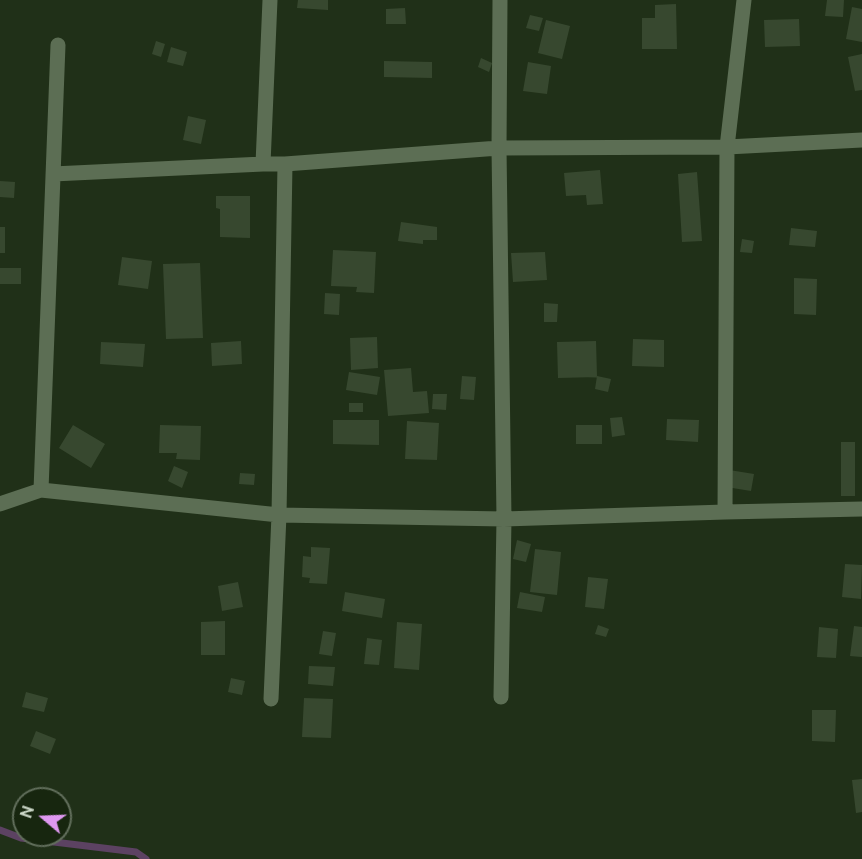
<!DOCTYPE html>
<html>
<head>
<meta charset="utf-8">
<style>
	body { margin:0 }
	#map { position:relative; width:862px; height:859px; overflow:hidden; background:#203018; font-family:Ubuntu,sans-serif }
	canvas { display:block }
	.north { position:absolute; left:12px; top:787px; width:60px; height:60px; box-sizing:border-box; background:#17260f; border:2px solid #616e5b; border-radius:50%; rotate:289deg; font-size:16px; font-weight:700; line-height:24px; text-align:center; color:#d0dbcc }
	.north::after { content:''; display:block; margin:auto; width:21px; height:27px; background:#df98f1; clip-path:polygon(50% 0,100% 100%,50% 72%,0 100%) }
</style>
</head>
<body>
<div id="map">
<canvas width="862" height="859"></canvas>
<div class="north">N</div>
</div>
<script>
const ctx = document.querySelector('canvas').getContext('2d');
ctx.lineJoin = 'round';
const shape = rows => new Path2D(rows.map(r => 'M' + r).join(''));
function stroke(path, color, width, dash) { ctx.strokeStyle = color; ctx.lineWidth = width; ctx.lineCap = dash ? 'butt' : 'round'; ctx.setLineDash(dash || []); ctx.stroke(path); }
function paint(path, color) { ctx.fillStyle = color; ctx.fill(path, 'evenodd'); }
const stream = shape([
	[0,830,21,838,136,852,146,859]
]);
const building = shape([
	[298,0,328,0,328,10,297,8],
	[827,0,844,0,843,17,825,16],
	[676,4,677,49,642,49,642,18,655,18,655,5],
	[852,7,862,9,862,42,846,39],
	[405,8,406,24,386,24,386,9],
	[530,15,543,18,539,31,526,28],
	[799,19,800,46,765,47,764,20],
	[546,20,570,26,562,59,538,53],
	[156,41,165,44,161,57,152,54],
	[171,47,187,52,183,66,167,62],
	[862,54,862,90,855,91,848,57],
	[481,58,492,63,489,72,478,67],
	[384,61,432,62,432,78,384,77],
	[528,62,551,66,547,94,523,91],
	[188,116,206,120,201,144,183,140],
	[600,170,603,204,587,205,586,195,566,196,564,173],
	[697,172,702,241,682,242,678,174],
	[0,181,15,182,14,198,0,197],
	[216,196,250,196,250,238,220,237,220,209,216,208],
	[401,222,437,227,437,240,423,240,423,244,398,241],
	[0,227,5,227,5,253,0,253],
	[791,228,817,231,815,247,789,245],
	[742,239,754,241,752,253,740,252],
	[333,250,376,252,374,293,356,292,357,287,331,286],
	[545,252,547,280,513,282,511,253],
	[122,257,152,261,148,289,118,285],
	[200,263,203,338,166,339,163,264],
	[0,268,21,268,21,284,0,284],
	[794,278,817,279,816,315,794,314],
	[325,293,340,294,339,315,324,314],
	[544,303,558,304,557,322,544,322],
	[377,337,378,368,351,370,350,338],
	[633,339,664,340,664,367,632,366],
	[241,341,242,364,212,366,211,343],
	[596,341,597,377,558,378,557,342],
	[101,342,145,344,143,367,100,364],
	[411,368,413,392,427,391,429,413,388,416,384,370],
	[349,372,380,377,377,395,346,390],
	[462,376,476,377,474,400,460,399],
	[597,376,611,379,608,392,595,389],
	[433,394,447,394,446,410,432,409],
	[349,403,363,403,363,412,349,412],
	[622,417,625,435,612,437,610,418],
	[667,419,699,420,698,442,666,440],
	[333,420,379,420,379,445,333,444],
	[407,421,439,423,437,460,405,459],
	[73,425,105,444,91,468,59,448],
	[160,425,201,426,200,460,176,459,177,453,159,453],
	[576,425,602,425,602,444,576,444],
	[841,442,855,442,855,496,841,496],
	[174,466,188,472,182,488,168,481],
	[723,469,754,474,751,491,720,486],
	[240,473,255,474,254,485,239,484],
	[517,540,531,544,526,562,513,559],
	[311,547,330,548,327,584,309,583,310,578,302,577,303,556,311,557],
	[535,549,561,552,557,595,530,592],
	[845,564,862,565,861,599,842,597],
	[588,577,608,579,604,609,585,607],
	[238,582,243,607,222,611,218,586],
	[345,592,385,599,382,618,342,611],
	[520,592,545,597,542,612,517,608],
	[225,621,225,655,201,655,201,622],
	[397,622,422,624,419,670,394,668],
	[598,625,609,629,606,637,595,634],
	[854,626,862,627,862,657,850,656],
	[819,627,838,629,836,658,817,657],
	[323,631,336,633,332,656,319,654],
	[367,638,382,640,379,665,364,664],
	[309,666,335,667,333,686,308,684],
	[231,678,245,681,242,695,228,692],
	[26,692,48,698,44,712,22,707],
	[304,698,333,699,331,738,302,737],
	[812,710,836,710,835,742,812,741],
	[36,731,56,739,50,754,30,746],
	[862,779,862,812,856,813,852,780]
]);
const minor = shape([
	[500,0,499,148,504,519,501,697],
	[263,164,270,0],
	[53,174,263,164,285,164,499,148,727,147,862,140],
	[41,490,58,45],
	[0,504,41,490,279,515,504,519,725,512,862,509],
	[725,512,727,147,744,0],
	[271,699,279,515,285,164]
]);
stroke(stream, '#5c4262', 7);
paint(building, '#37482f');
stroke(minor, '#5c6e54', 15);
</script>
</body>
</html>
